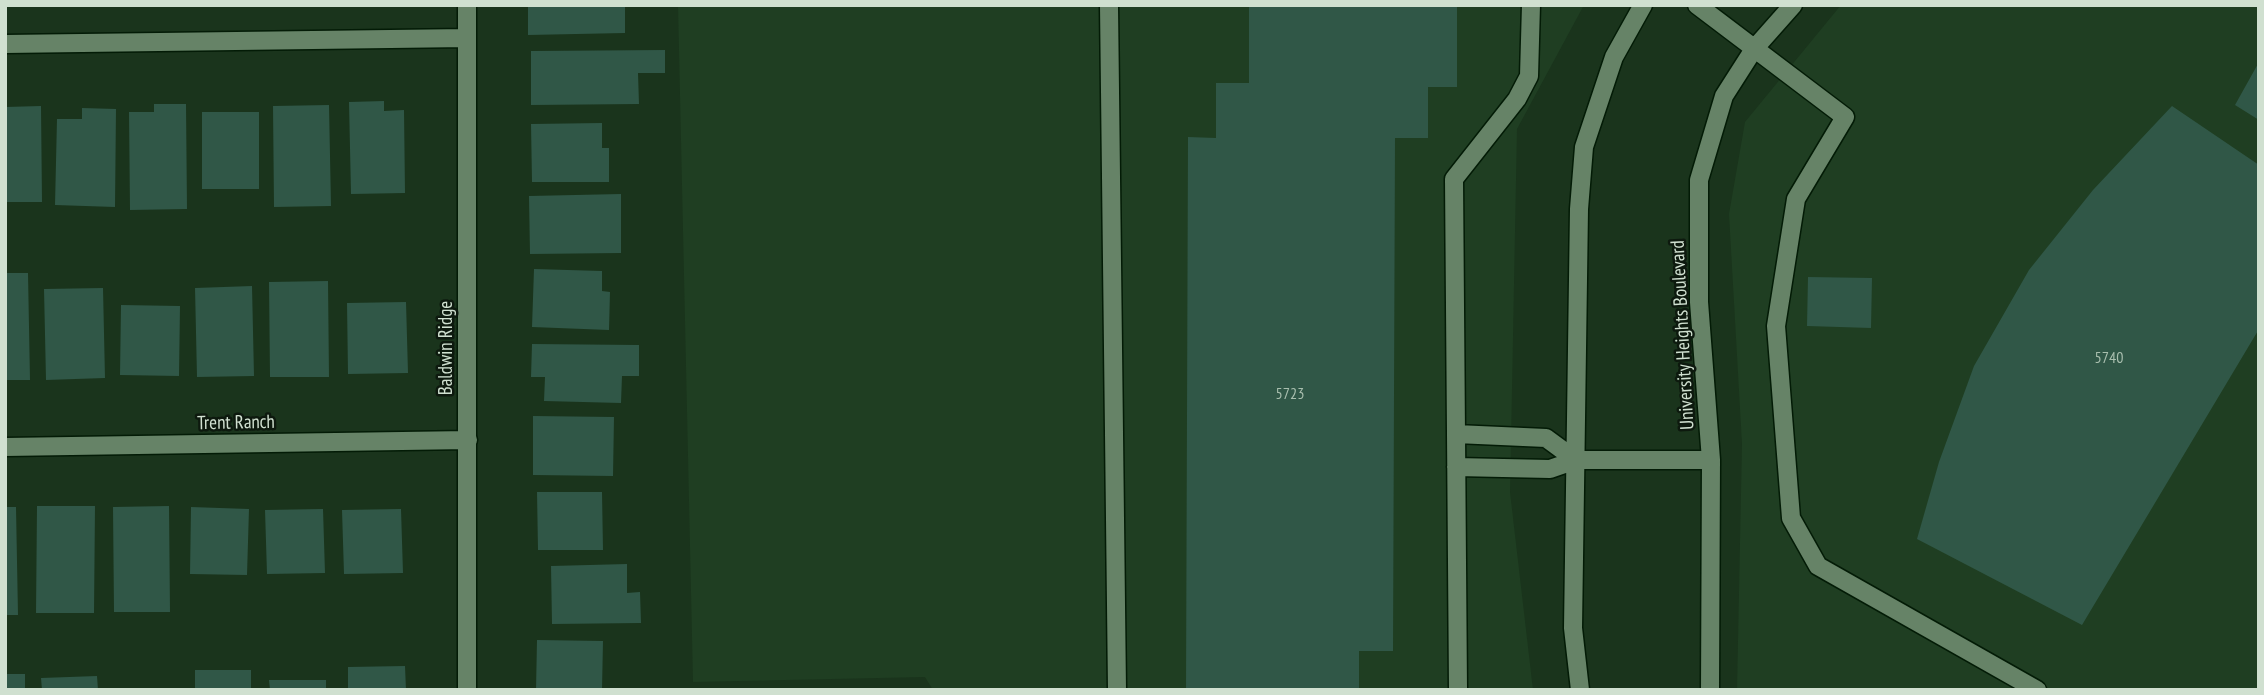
<!DOCTYPE html>
<html>
<head>
<meta charset="utf-8">
<style>
	body { margin:0 }
	#map { position:relative; width:2264px; height:695px; overflow:hidden; background:#1a341c; font-family:"PT Sans Narrow",sans-serif }
	canvas { display:block }
	.frame { position:absolute; inset:0; border:7px solid #d0e0d0; pointer-events:none }
</style>
</head>
<body>
<div id="map">
<canvas width="2264" height="695"></canvas>
<div class="frame"></div>
</div>
<script>
const ctx = document.querySelector('canvas').getContext('2d');
ctx.lineJoin = 'round';
function paint(path, color) { ctx.fillStyle = color; ctx.fill(path, 'evenodd'); }
const shape = rows => new Path2D(rows.map(r => 'M' + r).join(''));
function stroke(path, color, width, dash) { ctx.strokeStyle = color; ctx.lineWidth = width; ctx.lineCap = dash ? 'butt' : 'round'; ctx.setLineDash(dash || []); ctx.stroke(path); }
function write(font, color, halo, rows, align = 'center') {
  ctx.font = font + ' "PT Sans Narrow",sans-serif'; ctx.lineWidth = 5; ctx.setLineDash([]); ctx.textBaseline = 'middle'; ctx.strokeStyle = halo; ctx.fillStyle = color; for (const [text, x, y, turn = 0] of rows) {
    ctx.save(); ctx.translate(x, y); ctx.rotate((+turn || 0) * Math.PI / 180); ctx.textAlign = isNaN(turn) ? turn : align; if (halo) ctx.strokeText(text, 0, 0); ctx.fillText(text, 0, 0); ctx.restore();
  }
}
const built = shape([
	[678,5,1584,5,1517,129,1510,492,1533,690,933,690,925,677,693,682],
	[1841,5,2259,5,2259,690,1737,690,1742,444,1729,214,1745,122]
]);
const building = shape([
	[528,5,625,5,625,33,528,35],
	[1249,5,1457,5,1457,87,1428,87,1428,138,1395,138,1393,651,1359,651,1359,690,1186,690,1188,137,1216,138,1216,83,1249,83],
	[665,50,665,73,638,73,639,104,531,105,531,51],
	[2259,62,2259,120,2235,105],
	[384,101,384,111,404,110,405,193,351,194,349,102],
	[154,104,186,104,187,209,130,210,129,112,154,112],
	[329,105,331,206,274,207,273,106],
	[41,106,42,202,5,202,5,107],
	[2172,106,2259,165,2259,329,2082,625,1917,539,1939,462,1974,366,2029,270,2093,190],
	[82,108,116,109,115,207,55,205,57,119,82,119],
	[202,112,259,112,259,189,202,189],
	[602,123,602,148,609,148,609,182,532,182,531,124],
	[621,194,621,253,530,254,529,196],
	[534,269,602,271,602,291,610,292,609,330,532,327],
	[5,273,28,273,30,380,5,380],
	[1808,277,1872,278,1871,328,1807,326],
	[328,281,329,377,270,377,269,282],
	[252,286,254,376,197,377,195,288],
	[103,288,105,378,46,380,44,289],
	[406,302,408,373,348,374,347,303],
	[121,305,180,306,179,376,120,375],
	[532,344,639,345,639,376,622,376,621,403,544,401,545,377,531,377],
	[533,416,614,417,613,476,533,475],
	[537,492,602,492,603,550,538,550],
	[37,506,95,506,94,613,36,613],
	[169,506,170,612,114,612,113,507],
	[5,507,16,507,18,615,5,615],
	[191,507,249,509,247,575,190,574],
	[323,509,325,573,267,574,265,510],
	[401,509,403,573,344,574,342,510],
	[627,564,627,593,640,592,641,623,552,624,551,566],
	[537,640,603,641,602,690,536,690],
	[405,666,406,690,348,690,348,667],
	[195,670,251,670,251,690,195,690],
	[5,674,25,674,25,690,5,690],
	[97,676,98,690,42,690,41,678],
	[269,680,326,680,326,690,270,690]
]);
const minor = shape([
	[467,5,467,690],
	[1109,5,1117,690],
	[1697,5,1845,117,1796,199,1776,326,1791,518,1818,566,2037,690],
	[5,44,467,38],
	[1456,434,1546,438,1576,460],
	[5,447,468,440],
	[1456,467,1550,469,1576,460,1711,460],
	[1458,690,1454,179,1517,99,1529,76,1531,5],
	[1580,690,1573,628,1579,209,1584,147,1614,57,1643,5],
	[1710,690,1711,460,1699,302,1699,180,1724,96,1754,49,1793,5]
]);
const numberNames = [
	["5740",2109,358],
	["5723",1290,394]
];
const streetNames = [
	["University Heights Boulevard",1683,335,-93],
	["Baldwin Ridge",447,348,-90],
	["Trent Ranch",236,423,-1]
];
paint(built, '#1f3e22');
paint(building, '#305747');
stroke(minor, '#031b06', 21);
stroke(minor, '#668367', 18);
write('16px', '#a8beae', null, numberNames);
write('19px', '#d0e0d0', '#0d190e', streetNames);
</script>
</body>
</html>
